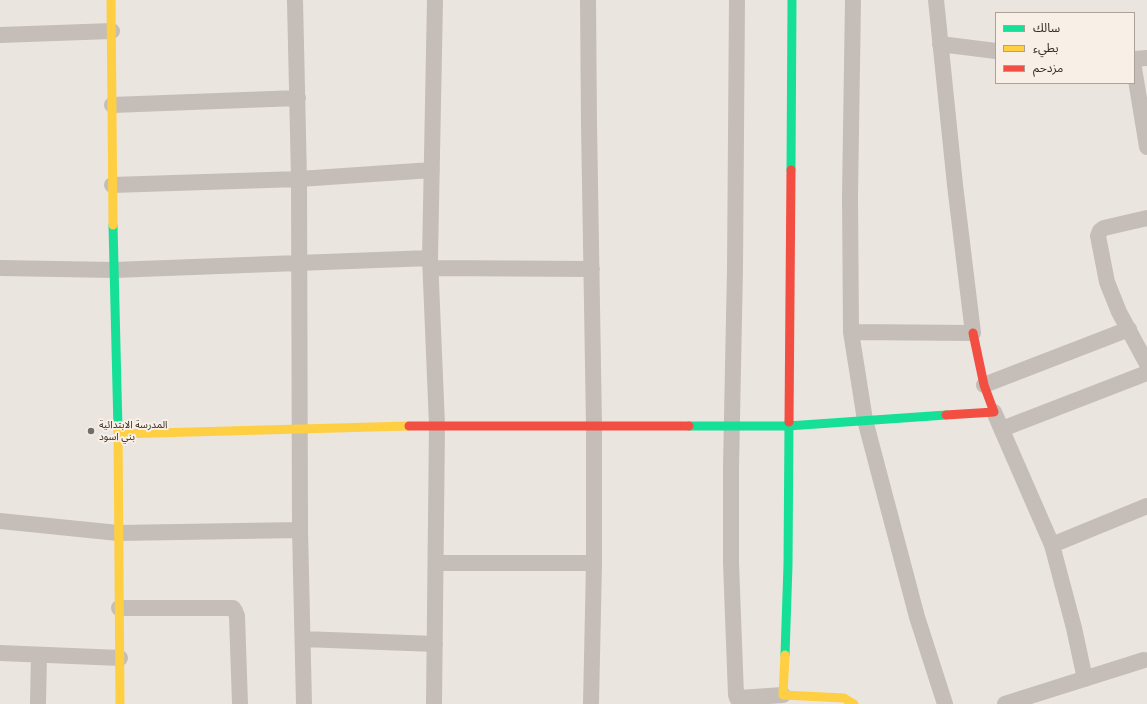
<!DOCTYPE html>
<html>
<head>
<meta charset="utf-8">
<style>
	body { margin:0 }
	#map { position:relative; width:1147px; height:704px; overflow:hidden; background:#ebe5df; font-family:"Fira Sans","Noto Sans Arabic",sans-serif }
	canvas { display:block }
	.legend { position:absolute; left:995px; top:12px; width:140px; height:72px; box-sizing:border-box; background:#f8efe6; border:1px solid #aaa19a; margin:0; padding:5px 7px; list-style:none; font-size:12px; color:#342b27 }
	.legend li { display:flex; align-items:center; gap:8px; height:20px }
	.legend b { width:20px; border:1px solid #aaa19a }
</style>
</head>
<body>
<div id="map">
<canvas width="1147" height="704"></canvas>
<ul class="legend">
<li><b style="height:5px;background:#16e098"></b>سالك</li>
<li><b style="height:5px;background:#ffcf43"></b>بطيء</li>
<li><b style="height:5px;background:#f24e42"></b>مزدحم</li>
</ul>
</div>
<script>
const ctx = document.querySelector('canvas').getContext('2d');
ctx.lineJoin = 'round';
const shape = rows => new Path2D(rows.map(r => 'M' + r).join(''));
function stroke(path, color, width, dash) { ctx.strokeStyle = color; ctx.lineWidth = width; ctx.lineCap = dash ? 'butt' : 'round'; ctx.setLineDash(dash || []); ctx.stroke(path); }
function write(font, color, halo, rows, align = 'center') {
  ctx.font = font + ' "Fira Sans","Noto Sans Arabic",sans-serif'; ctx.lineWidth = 4; ctx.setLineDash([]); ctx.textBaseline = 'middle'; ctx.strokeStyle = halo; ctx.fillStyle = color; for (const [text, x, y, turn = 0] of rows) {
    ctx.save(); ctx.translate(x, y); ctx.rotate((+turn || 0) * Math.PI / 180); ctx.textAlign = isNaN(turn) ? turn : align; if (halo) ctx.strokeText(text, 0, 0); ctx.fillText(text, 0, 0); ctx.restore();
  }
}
const street = shape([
	[295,0,299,179,300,530,304,704],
	[588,0,589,123,594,426,594,563,591,704],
	[737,0,735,269,731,467,731,563,736,695,737,698,739,698,783,695],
	[853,0,850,196,851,332,865,420,917,617,945,704],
	[0,35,112,31],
	[940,44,996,51],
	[1134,59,1147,58],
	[1134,68,1147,147],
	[112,105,298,98],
	[112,185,299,179,432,170],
	[1147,218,1104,228,1100,231,1098,236,1107,282,1119,312,1147,364],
	[0,268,114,270,430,258],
	[431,268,592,269],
	[851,332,973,333,955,185,936,0],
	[984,385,1129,329],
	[994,412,1052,545,1074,628,1085,679],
	[1002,429,1147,373],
	[0,521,118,533,300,530],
	[1052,545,1147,506],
	[436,563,594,563],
	[119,608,233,608,235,611,237,616,240,704],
	[303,639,435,644],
	[0,653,120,658],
	[38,704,39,655],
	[434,704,437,425,430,258,435,0],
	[1005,704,1144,660]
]);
const fast = shape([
	[791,170,792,0],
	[113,225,118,429],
	[689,426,788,426,946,415],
	[785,655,788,565,789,422]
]);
const slow = shape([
	[111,0,113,225],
	[118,429,120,704],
	[118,434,409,426],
	[785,655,783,695,844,698,854,704]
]);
const jam = shape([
	[946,415,994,412,984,385,973,333],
	[789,422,791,170],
	[409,426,689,426]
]);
const markers = [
	[91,431,4,"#746c67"]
];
const poiNames = [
	["المدرسة الابتدائية",99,425],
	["بني اسود",99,437]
];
stroke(street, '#c4bdb8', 16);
stroke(fast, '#16e098', 9);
stroke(slow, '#ffcf43', 9);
stroke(jam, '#f24e42', 9);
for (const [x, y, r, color] of markers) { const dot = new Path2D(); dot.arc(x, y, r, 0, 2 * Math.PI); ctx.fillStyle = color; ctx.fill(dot); stroke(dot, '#f8efe6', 1.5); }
write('10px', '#342b27', '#f8efe6', poiNames, 'left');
</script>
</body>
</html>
